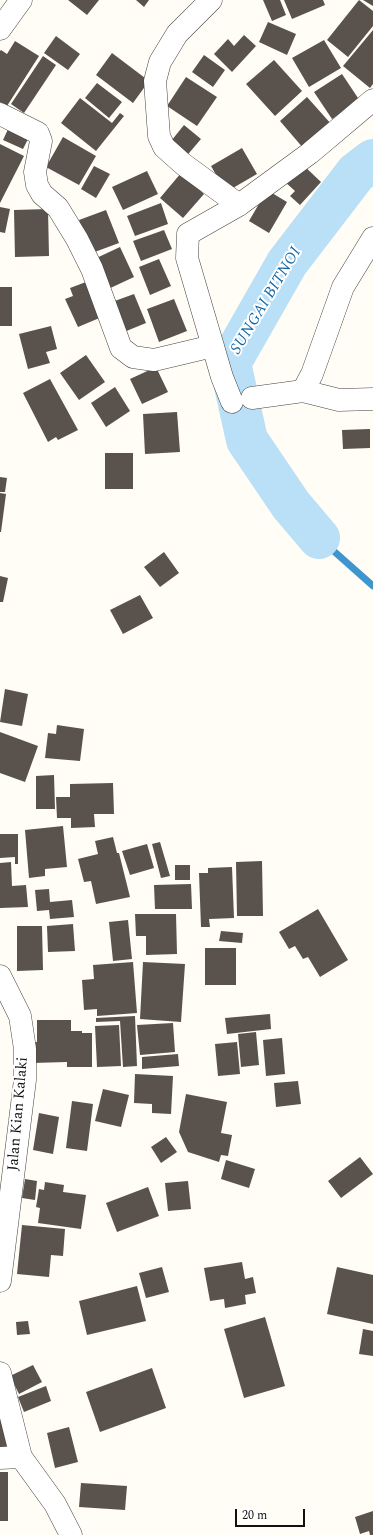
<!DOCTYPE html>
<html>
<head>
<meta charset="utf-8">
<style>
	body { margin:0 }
	#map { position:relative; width:373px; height:1535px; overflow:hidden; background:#fffdf5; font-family:Spectral,serif }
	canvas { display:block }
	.scale { position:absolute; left:235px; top:1509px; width:70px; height:18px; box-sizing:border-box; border:2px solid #111; border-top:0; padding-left:5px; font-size:12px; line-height:14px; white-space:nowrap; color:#111; -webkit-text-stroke:3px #fff; paint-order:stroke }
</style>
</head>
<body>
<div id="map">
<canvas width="373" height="1535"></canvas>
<div class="scale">20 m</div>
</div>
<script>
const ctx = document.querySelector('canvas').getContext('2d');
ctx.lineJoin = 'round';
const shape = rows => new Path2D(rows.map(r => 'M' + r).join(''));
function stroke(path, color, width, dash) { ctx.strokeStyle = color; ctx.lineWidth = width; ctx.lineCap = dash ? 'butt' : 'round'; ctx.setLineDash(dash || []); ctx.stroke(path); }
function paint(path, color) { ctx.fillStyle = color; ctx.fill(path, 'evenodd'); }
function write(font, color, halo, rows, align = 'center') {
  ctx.font = font + ' Spectral,serif'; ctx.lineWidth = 4; ctx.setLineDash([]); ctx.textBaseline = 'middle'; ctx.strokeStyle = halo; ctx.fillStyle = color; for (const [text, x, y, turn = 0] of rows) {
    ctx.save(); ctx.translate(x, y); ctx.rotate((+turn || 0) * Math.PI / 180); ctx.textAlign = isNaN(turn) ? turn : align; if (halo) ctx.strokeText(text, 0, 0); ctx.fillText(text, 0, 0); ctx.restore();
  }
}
const stream = shape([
	[319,538,373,586]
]);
const river = shape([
	[319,538,291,505,247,440,230,363,287,263,356,173,373,160]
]);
const building = shape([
	[68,0,99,0,87,15],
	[136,0,149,0,144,7],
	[263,0,280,0,286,15,272,21],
	[284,0,323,0,325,5,292,19],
	[359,0,373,11,373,26,348,57,327,40],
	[363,0,373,0,373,6],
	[268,22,296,34,287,55,259,42],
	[373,30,373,84,370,88,343,66],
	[244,35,256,46,232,72,214,54,228,39,234,46],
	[56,36,80,54,68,70,44,53],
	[324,40,341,68,309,87,292,58],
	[15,41,39,56,7,106,0,102,0,51,1,50,7,54],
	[112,53,149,81,133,103,96,75],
	[204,55,225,70,213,87,192,72],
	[43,56,56,65,24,113,11,104],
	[274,60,302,91,275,116,246,84],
	[342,74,360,101,332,119,314,92],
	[186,77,217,97,197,126,167,106],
	[97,83,122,102,109,118,85,98],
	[307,97,332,125,304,149,280,121],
	[80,98,112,123,120,113,124,116,96,151,61,123],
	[10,125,30,135,23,149,3,140],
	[184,125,201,139,184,159,167,146],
	[63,137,96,156,79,185,46,167],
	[0,144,24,156,0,203],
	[242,148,257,174,226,192,211,166],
	[301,163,321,182,300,205,290,196,295,191,284,181],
	[94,166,110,174,96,198,81,189],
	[147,171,158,194,123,210,112,187],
	[181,173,204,194,183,218,160,198],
	[267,190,287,202,269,233,249,221],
	[161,203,168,224,135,236,127,216],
	[0,207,10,209,5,233,0,232],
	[48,209,49,256,15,257,14,210],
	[106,210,119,243,92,253,79,220],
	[164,230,172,249,141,261,133,241],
	[120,247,134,277,104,291,90,261],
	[159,259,171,286,150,295,139,267],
	[86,282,109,314,78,327,65,299,73,296,70,288],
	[0,287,12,287,12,326,0,326],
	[134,294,146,323,124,332,112,302],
	[174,299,187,331,159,342,147,309],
	[51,326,57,349,46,352,50,363,28,369,19,334],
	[86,355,105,382,79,400,60,373],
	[156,367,168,392,142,404,130,379],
	[50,379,78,430,58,440,56,437,48,442,23,393],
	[115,387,130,411,106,427,91,403],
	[177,412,180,452,145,454,143,414],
	[370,429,370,448,343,449,342,430],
	[105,453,133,453,133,489,105,489],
	[0,477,7,478,5,492,0,492],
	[0,493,6,494,1,532,0,532],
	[164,552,179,573,160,587,144,567],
	[0,576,8,578,3,602,0,602],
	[140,595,153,618,123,634,110,610],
	[5,689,28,694,22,726,0,722],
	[57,725,84,729,80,761,45,758,48,733,56,734],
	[0,732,38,746,25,782,0,773],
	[54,775,55,809,36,809,36,776],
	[113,783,114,814,94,814,95,827,71,828,71,818,57,818,56,797,70,797,70,784],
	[63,826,67,867,45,869,45,876,29,878,25,830],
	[0,834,18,834,18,864,15,864,15,857,0,858],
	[113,837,117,853,119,853,130,897,96,904,91,881,84,882,78,859,98,854,95,841],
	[160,842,170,876,161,878,152,844],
	[147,844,154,868,130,875,122,851],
	[262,861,263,916,237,916,236,862],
	[11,862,12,886,26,885,28,907,0,908,0,863],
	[175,865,190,865,190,880,175,880],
	[232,867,234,918,209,919,210,927,201,927,199,873,208,873,208,868],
	[191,884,192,909,155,909,154,885],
	[49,889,50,902,72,900,74,917,50,919,49,910,37,911,35,890],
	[318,909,348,960,320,977,308,957,303,959,295,946,289,949,279,932],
	[135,914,176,914,177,954,146,955,146,936,136,936],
	[128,920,132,959,113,961,109,922],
	[73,924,75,951,48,952,47,926],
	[17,926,42,926,43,970,17,971],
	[221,931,243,933,242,943,219,941],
	[205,948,236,948,236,985,205,985],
	[133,962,137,1013,97,1016,97,1009,84,1010,82,980,94,979,93,965],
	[143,962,185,964,181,1022,140,1019],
	[270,1014,271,1029,227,1034,225,1018],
	[135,1016,137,1066,123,1067,120,1021,96,1022,96,1018],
	[37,1020,71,1020,71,1031,82,1031,82,1033,92,1033,92,1067,67,1067,67,1062,32,1063,32,1042,37,1042],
	[173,1023,175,1052,140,1055,137,1025],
	[119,1025,121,1066,97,1067,95,1026],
	[256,1032,259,1065,241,1067,238,1034],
	[282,1038,285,1074,266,1076,263,1040],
	[237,1042,240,1074,218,1076,215,1044],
	[178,1054,179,1066,142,1069,142,1057],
	[135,1074,173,1076,171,1114,152,1113,152,1104,134,1103],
	[298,1081,301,1104,276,1107,274,1083],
	[103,1089,129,1095,121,1127,95,1121],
	[186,1094,227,1102,221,1133,232,1135,228,1156,221,1155,219,1162,188,1152,179,1132],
	[72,1101,93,1104,87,1151,66,1148],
	[39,1113,59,1117,53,1154,33,1150],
	[166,1137,177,1152,161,1163,151,1147],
	[360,1157,373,1174,341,1198,328,1181],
	[226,1160,255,1169,249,1188,221,1179],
	[25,1179,37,1181,35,1200,22,1198],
	[188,1181,191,1209,168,1211,165,1183],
	[45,1182,64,1185,63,1192,86,1195,81,1229,38,1223,40,1208,36,1207,39,1189,44,1190],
	[148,1187,159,1216,117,1232,106,1203],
	[22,1225,65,1229,63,1256,51,1255,49,1277,17,1274],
	[242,1262,245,1279,253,1277,256,1293,245,1295,246,1304,225,1308,224,1299,210,1301,204,1268],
	[162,1267,169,1292,146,1298,139,1273],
	[337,1267,373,1275,373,1324,327,1314],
	[137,1286,146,1321,87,1335,79,1301],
	[265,1317,285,1386,244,1398,224,1329],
	[28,1321,30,1334,17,1335,16,1322],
	[363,1329,373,1331,373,1356,359,1354],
	[33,1365,42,1382,19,1394,10,1376],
	[152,1368,166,1408,100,1432,86,1392],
	[46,1386,51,1401,24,1412,18,1397],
	[0,1401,11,1447,0,1449],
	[69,1427,78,1462,55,1468,47,1433],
	[0,1472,8,1472,8,1521,0,1521],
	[81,1483,127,1486,125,1510,79,1507],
	[373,1511,373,1535,370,1535,369,1531,360,1534,355,1517]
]);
const minor = shape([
	[211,0,177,34,160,62,155,81,159,136,164,147,183,164,239,205],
	[0,29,21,0],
	[0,114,38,133,41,141,35,172,37,185,42,194,58,208,77,239,92,269,121,348,133,357,154,360,213,346],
	[303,391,312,374,343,287,373,238],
	[252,398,303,391,339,400,373,399],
	[232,402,222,377,187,258,188,234,239,205,310,153,373,100],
	[0,1458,21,1457]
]);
const tertiary = shape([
	[0,976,20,1016,25,1049,25,1080,0,1281],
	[0,1373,21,1457,55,1504,71,1535]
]);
const streetNames = [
	["Jalan Kian Kalaki",19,1114,-85]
];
const waterNames = [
	["SUNGAI BITNOI",267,301,-59]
];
stroke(stream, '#3f96cf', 7);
stroke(river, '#b9e0f7', 42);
paint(building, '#5a524d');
stroke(minor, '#444', 23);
stroke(tertiary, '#444', 23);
stroke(minor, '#fff', 22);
stroke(tertiary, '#fff', 22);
write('15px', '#111', '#fff', streetNames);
write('italic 16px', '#1768a6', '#fff', waterNames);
</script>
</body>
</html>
